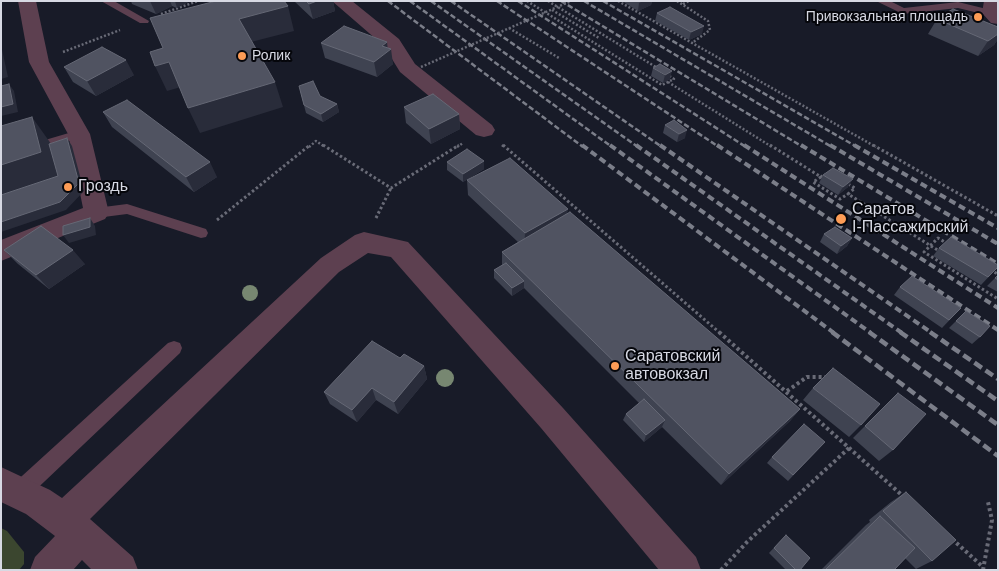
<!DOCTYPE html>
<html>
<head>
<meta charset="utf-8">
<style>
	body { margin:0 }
	#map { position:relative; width:999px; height:571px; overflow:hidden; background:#181b28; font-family:Arial,sans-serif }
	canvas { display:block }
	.frame { position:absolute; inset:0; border:2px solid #d7d9e3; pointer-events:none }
</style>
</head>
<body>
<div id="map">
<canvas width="999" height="571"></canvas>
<div class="frame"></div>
</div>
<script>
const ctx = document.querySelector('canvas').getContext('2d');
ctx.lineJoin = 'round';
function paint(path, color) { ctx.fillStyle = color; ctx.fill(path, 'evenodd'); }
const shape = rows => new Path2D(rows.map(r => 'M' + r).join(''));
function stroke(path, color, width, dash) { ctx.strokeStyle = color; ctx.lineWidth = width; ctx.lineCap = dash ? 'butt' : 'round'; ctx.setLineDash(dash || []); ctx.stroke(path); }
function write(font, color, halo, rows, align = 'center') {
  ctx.font = font + ' Arial,sans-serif'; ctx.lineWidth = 4; ctx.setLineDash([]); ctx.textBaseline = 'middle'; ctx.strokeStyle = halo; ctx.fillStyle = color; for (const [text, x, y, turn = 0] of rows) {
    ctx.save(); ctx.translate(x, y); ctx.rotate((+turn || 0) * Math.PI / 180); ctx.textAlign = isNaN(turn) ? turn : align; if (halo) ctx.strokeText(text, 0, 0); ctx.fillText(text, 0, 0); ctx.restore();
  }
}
const green = shape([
	[1,528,7,531,24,552,24,564,19,570,1,570]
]);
const pathFar2 = shape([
	[527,1,662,85,674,79,668,75],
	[548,1,659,69],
	[618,1,876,147],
	[677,1,708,21,710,30,692,43],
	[683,4,689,1],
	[552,10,599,38],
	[161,14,198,1],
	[509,28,559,58],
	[63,52,120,30],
	[668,82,772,147],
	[502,145,504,147],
	[309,147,316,141,325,147],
	[457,147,463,143]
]);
const pathFar1 = shape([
	[323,145,391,188,459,145],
	[503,145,720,333],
	[770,145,821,177,825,174],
	[873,145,998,216],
	[821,177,813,182,840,199,848,194],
	[848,184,855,188,848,194,939,251],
	[376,218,391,188],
	[217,220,310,145],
	[948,244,938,238,924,252,998,299],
	[990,270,998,274]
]);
const path = shape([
	[719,332,904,497],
	[787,391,807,377,828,377],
	[952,539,983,567],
	[721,570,747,542,849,448],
	[983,570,992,520,988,502]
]);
const service = shape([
	[101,1,114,1,149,21,148,23,140,23,101,1],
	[876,1,890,1,904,8,958,2,995,11,996,13,991,16,958,8,903,14,876,1],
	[79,130,85,134,83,137,1,161,1,153,79,130],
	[127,204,206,229,208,233,206,237,201,238,127,214,96,218,91,216,89,213,91,210,96,208,127,204],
	[174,341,180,343,182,348,180,353,25,500,18,502,11,500,9,493,11,486,168,343,174,341]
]);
const minor = shape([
	[18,1,36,1,49,62,90,134,109,213,105,219,1,261,1,240,83,208,68,134,29,62,18,1],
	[332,1,352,1,399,39,415,64,492,125,495,130,492,135,484,137,476,135,400,72,384,46,332,1],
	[984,1,998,1,998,24,991,23,982,13,984,1],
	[364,232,408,242,563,408,696,557,701,570,659,570,541,428,391,257,368,253,339,272,90,519,133,557,138,570,92,570,82,560,73,570,30,570,35,557,55,536,26,514,1,502,1,467,50,490,62,498,321,258,355,235,364,232]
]);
const railFar2 = shape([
	[388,1,583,147],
	[410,1,612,147],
	[431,1,638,147],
	[451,1,662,147],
	[497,1,719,147],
	[518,1,746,147],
	[561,1,803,147],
	[584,1,832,147],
	[603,1,857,147]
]);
const railFar1 = shape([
	[582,145,834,333],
	[610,145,871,333],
	[636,145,902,333],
	[660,145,932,333],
	[717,145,998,330],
	[744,145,998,308],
	[801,145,998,264],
	[830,145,998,244],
	[854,145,998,228]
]);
const rail = shape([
	[832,332,998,456],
	[869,332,998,425],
	[900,332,998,401],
	[930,332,998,379]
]);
const pathBridge = shape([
	[421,67,571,1]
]);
const trees = [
	[250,293,8],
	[445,378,9]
];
const wall = shape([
	[131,1,190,1,177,8,172,6,156,14,132,4],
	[294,1,333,1,335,11,313,19],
	[622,1,652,1,651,5,638,11],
	[657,13,702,34,689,40,655,21],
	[937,19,998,27,998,39,994,45,978,56,928,34],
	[321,43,388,48,393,64,377,77,325,58],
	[64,67,134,75,96,96,73,82],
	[653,68,670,79,663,83,651,76],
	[299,86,337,104,339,112,323,122,306,113],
	[404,107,459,114,460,129,431,144,406,123],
	[103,112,217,177,194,192,112,127],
	[665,125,685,138,677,142,663,133],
	[447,162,484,169,463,182,447,170],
	[823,175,848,187,838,195,819,183],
	[467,180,567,214,800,409,790,421,721,485,662,427,644,442,623,420,626,414,639,403,524,288,512,296,494,278,494,270,502,265,502,252,518,242,468,195],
	[824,234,852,238,847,246,837,254,820,242],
	[939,248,998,267,981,285,933,256],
	[4,250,85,264,49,289,18,264],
	[998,275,998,292,987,286],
	[900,287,961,308,942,328,894,295],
	[966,311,980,337,972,344,949,328],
	[400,358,424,366,427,379,398,414,376,400,357,422,330,404,324,392],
	[813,388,861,425,849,437,803,400],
	[898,393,893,450,879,461,853,438],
	[825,442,788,481,767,463,772,457],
	[906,492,932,561,916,569,905,558,894,570,821,570,866,525,870,522,869,520,891,502],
	[786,535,800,570,786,570,769,553]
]);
const shadedWall = shape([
	[150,1,170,1,172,6,156,14],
	[175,1,190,1,177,8],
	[317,1,333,1,335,11,313,19,309,4],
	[643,1,652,1,651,5,638,11,639,3],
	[288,6,294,31,247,43,239,19],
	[704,26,702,34,689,40,691,32],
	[998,34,998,39,994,45,978,56,988,41],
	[387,42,388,51,391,49,393,64,377,77,374,62,382,46],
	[1,45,8,77,1,79],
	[126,60,134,75,96,96,87,81],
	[169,62,181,87,167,91,155,66],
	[672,71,670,79,663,83,665,75],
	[275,82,283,107,200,133,188,108],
	[9,84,14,91,18,112,1,116,1,107],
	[337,104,339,112,323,122,321,114],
	[459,114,460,129,431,144,429,129],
	[32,117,54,148,64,184,1,208,1,165],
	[687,130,685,138,677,142,679,134],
	[67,138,72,146,84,191,66,210,1,232,1,222,60,202],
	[484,161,484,169,463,182,463,174],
	[210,162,217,177,194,192,186,177],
	[853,179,848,187,838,195,843,187],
	[568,209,566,224,524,248,525,233],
	[90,218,95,226,96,235,69,243,63,235],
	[852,238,847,246,837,254,841,246],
	[73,250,85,264,49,289,36,275],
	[524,281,524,288,512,296,512,288],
	[424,366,427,379,398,414,394,402],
	[372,388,376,400,357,422,352,410],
	[800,409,790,421,721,485,729,474],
	[665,420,662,427,644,442,646,435]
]);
const building = shape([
	[216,1,284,1,288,6,239,19,275,82,188,108,169,62,155,66,150,52,163,48,150,18,216,1],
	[306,1,317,1,309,4,306,1],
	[670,7,704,26,691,32,657,13,670,7],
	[953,9,998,27,998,34,988,41,937,19,953,9],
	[344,26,387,42,382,46,391,49,374,62,321,43,344,26],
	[102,47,126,60,87,81,64,67,102,47],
	[660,64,672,71,665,75,653,68,660,64],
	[313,81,320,96,337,104,321,114,304,105,299,86,313,81],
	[9,84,13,104,1,107,1,86,9,84],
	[433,94,459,114,429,129,404,107,433,94],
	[127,100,210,162,186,177,103,112,127,100],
	[32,117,41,152,1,165,1,126,32,117],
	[674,120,687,130,679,134,665,125,674,120],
	[67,138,79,183,60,202,1,222,1,195,58,176,49,144,67,138],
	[467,149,484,161,463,174,447,162,467,149],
	[510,158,568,209,525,233,467,180,510,158],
	[833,168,853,179,843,187,823,175,833,168],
	[570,212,800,409,729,474,502,252,570,212],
	[90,218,90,227,63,235,63,226,90,218],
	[41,226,73,250,36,275,4,250,41,226],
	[835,227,852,238,841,246,824,234,835,227],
	[951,237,998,265,998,267,988,277,939,248,951,237],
	[506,263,524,281,512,288,494,270,506,263],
	[998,275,998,280,995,278,998,275],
	[912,276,961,308,949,320,900,287,912,276],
	[966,311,990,326,980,337,956,321,966,311],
	[372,341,400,358,404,354,424,366,394,402,372,388,352,410,324,392,372,341],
	[833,368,880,404,861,425,813,388,833,368],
	[898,393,926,414,893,450,865,426,898,393],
	[644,399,665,420,646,435,626,414,644,399],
	[804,424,825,442,793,475,772,457,804,424],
	[906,492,956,540,932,561,883,511,906,492],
	[880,516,915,548,894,570,825,570,880,516],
	[786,535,810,558,800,570,796,570,774,548,786,535]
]);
const markers = [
	[978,17,5,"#fd9c56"],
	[242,56,5,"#fd9c56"],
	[68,187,5,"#fd9c56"],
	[841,219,6,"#fd9c56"],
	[615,366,5,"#fd9c56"]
];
const farPoinames = [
	["Привокзальная площадь",968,17],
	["Ролик",252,56,"left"]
];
const poiNames = [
	["Гроздь",78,187],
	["Саратов",852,210],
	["I-Пассажирский",852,228],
	["Саратовский",625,357],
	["автовокзал",625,375]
];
paint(green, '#3b462f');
stroke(pathFar2, '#696b77', 2.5, [2, 2]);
stroke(pathFar1, '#696b77', 3, [2.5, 2.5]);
stroke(path, '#696b77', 4, [3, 3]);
paint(service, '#5d4050');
paint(minor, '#5d4050');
stroke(railFar2, '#7b7e89', 2.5, [5.5, 2.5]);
stroke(railFar1, '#7b7e89', 4, [7, 4]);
stroke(rail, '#7b7e89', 4.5, [9, 4.5]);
stroke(pathBridge, '#696b77', 2.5, [2, 2]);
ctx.fillStyle = '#778771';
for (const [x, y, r] of trees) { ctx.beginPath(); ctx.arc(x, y, r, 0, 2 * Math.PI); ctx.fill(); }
paint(wall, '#3f4351');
paint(shadedWall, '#292c3a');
paint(building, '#505361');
stroke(building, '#656875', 1);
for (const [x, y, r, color] of markers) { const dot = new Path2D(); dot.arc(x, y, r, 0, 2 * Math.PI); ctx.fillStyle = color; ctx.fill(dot); stroke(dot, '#05060b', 2); }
write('14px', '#d7d9e3', '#05060b', farPoinames, 'right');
write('16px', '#d7d9e3', '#05060b', poiNames, 'left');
</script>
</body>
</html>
